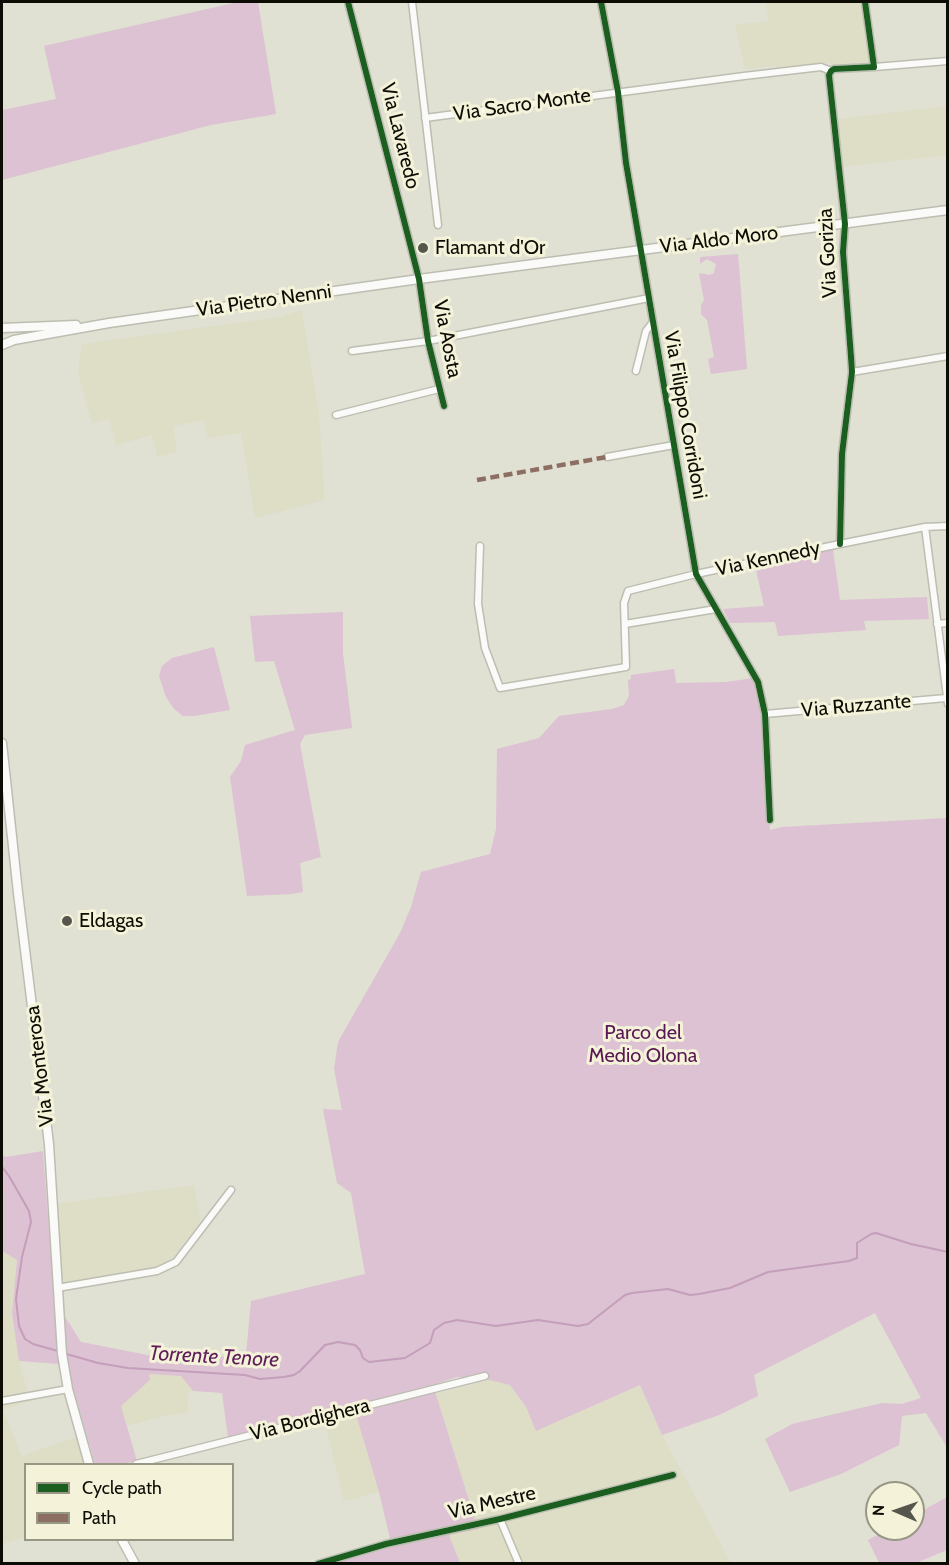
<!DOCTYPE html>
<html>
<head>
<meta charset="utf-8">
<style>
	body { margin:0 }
	#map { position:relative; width:949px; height:1565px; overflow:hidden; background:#e0e0d3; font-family:Cabin,sans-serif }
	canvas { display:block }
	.frame { position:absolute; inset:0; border:3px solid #0c0c05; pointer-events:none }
	.legend { position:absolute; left:24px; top:1463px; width:210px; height:78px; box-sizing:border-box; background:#f4f3da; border:2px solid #979785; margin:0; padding:8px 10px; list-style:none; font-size:18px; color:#0c0c05 }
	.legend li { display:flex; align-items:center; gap:12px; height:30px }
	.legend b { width:30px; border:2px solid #979785 }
	.north { position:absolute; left:865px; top:1481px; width:60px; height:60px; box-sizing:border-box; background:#f4f3da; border:2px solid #979785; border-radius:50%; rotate:272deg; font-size:16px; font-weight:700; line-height:24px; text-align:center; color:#0c0c05 }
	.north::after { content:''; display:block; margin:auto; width:21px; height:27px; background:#56564d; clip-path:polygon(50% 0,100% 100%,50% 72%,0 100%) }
</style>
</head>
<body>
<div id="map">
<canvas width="949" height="1565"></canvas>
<div class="frame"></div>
<ul class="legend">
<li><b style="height:8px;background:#1b5e20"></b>Cycle path</li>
<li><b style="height:8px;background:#8d6e63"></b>Path</li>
</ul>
<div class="north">N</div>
</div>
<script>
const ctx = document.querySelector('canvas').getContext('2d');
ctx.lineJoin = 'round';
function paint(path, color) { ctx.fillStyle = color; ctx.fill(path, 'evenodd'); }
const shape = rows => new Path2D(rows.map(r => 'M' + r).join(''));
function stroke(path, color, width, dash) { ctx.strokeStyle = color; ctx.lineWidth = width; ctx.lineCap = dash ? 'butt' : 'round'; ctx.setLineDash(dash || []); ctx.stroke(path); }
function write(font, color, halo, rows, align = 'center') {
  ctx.font = font + ' Cabin,sans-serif'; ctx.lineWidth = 6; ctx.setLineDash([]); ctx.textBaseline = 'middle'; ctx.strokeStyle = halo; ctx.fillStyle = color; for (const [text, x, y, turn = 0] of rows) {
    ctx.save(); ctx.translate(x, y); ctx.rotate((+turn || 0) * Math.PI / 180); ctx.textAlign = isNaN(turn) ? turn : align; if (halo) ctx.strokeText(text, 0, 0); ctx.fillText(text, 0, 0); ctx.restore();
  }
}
const built = shape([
	[765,2,861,2,869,62,834,66,829,62,777,69,776,66,745,69,735,25,769,21],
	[947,106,947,155,842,167,838,119],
	[302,310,319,414,325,500,255,518,241,433,208,438,204,420,173,426,177,452,157,457,152,435,116,445,109,418,92,423,78,373,82,344,279,317],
	[194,1185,201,1222,172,1258,156,1268,53,1285,47,1205],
	[2,1251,17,1260,12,1314,19,1361,30,1401,3,1410,22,1456,76,1437,85,1464,26,1464,25,1537,2,1544],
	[148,1374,181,1376,193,1391,187,1393,189,1412,163,1416,127,1426,121,1406,150,1380],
	[489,1380,510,1385,526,1407,536,1431,640,1385,662,1435,731,1563,460,1563,449,1535,478,1528,436,1394],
	[355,1410,379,1492,344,1501,324,1420]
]);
const green = shape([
	[238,2,258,2,276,114,211,125,2,180,2,110,56,99,44,46],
	[738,254,747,369,711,374,708,359,714,357,707,320,701,314,701,305,704,300,699,273,710,275,714,273,716,264,707,259,700,264,700,257],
	[833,550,840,600,927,597,929,619,864,621,866,630,778,636,775,622,730,623,723,609,764,606,755,565],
	[343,612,343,653,352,728,305,735,300,744,321,857,300,863,303,892,292,894,247,896,230,777,241,761,245,745,295,730,274,661,255,662,250,616],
	[214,647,230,710,194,716,183,716,174,709,166,697,159,676,162,666,172,658],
	[674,669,676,683,727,682,753,678,761,709,764,778,770,830,782,827,947,818,947,1447,926,1413,902,1416,899,1445,841,1474,790,1492,765,1439,792,1424,882,1403,902,1404,921,1398,875,1313,754,1375,758,1396,719,1415,662,1435,640,1385,536,1431,526,1407,510,1385,489,1380,457,1377,433,1385,478,1529,449,1535,460,1563,337,1563,336,1561,392,1547,379,1492,355,1411,293,1431,229,1444,222,1393,193,1391,181,1376,149,1374,150,1380,121,1406,137,1461,121,1464,95,1464,73,1388,67,1358,64,1315,81,1342,168,1359,237,1356,246,1354,251,1301,365,1274,351,1193,337,1183,323,1109,342,1110,334,1069,338,1042,400,933,411,907,421,872,490,854,496,829,497,749,539,738,559,716,612,709,624,705,629,696,628,680,631,679,631,675],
	[43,1151,59,1364,19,1361,12,1314,17,1260,2,1251,2,1155,6,1157],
	[947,1497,947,1550,916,1563,879,1563,868,1540,889,1529,913,1529,913,1516]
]);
const stream = shape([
	[2,1167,9,1176,29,1211,31,1222,22,1257,16,1299,19,1326,25,1339,33,1344,58,1351],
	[63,1353,98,1363,128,1368,245,1375,260,1379,284,1377,294,1375,300,1371,325,1345,338,1342,355,1345,360,1350,363,1358,369,1362,405,1358,430,1343,434,1330,444,1323,457,1320,496,1326,538,1320,578,1326,588,1324,625,1295,632,1293,668,1289,690,1295,699,1294,730,1288,768,1272,849,1261,857,1258,857,1243,871,1234,876,1233,911,1244,948,1252]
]);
const minor = shape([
	[348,2,419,279,428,341,444,406],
	[412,2,438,225],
	[601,2,618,92,626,163,696,574,758,682,765,714,770,820],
	[874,67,948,61],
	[425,118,744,76,821,67,831,71],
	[352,351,428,341,649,298],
	[636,371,646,331,653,322],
	[852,372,948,356],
	[336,415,439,389],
	[607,457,674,445],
	[925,527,948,704],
	[840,544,842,454,852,372,851,357,843,252,845,224,829,75,831,71,834,69,874,67,865,2],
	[480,546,478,604,485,648,500,688,626,667,624,603,628,591,696,574,840,544,925,527,948,526],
	[625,624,716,609],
	[937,624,948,623],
	[765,714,946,698],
	[57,1288,157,1271,176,1262,231,1190],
	[2,1401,68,1389],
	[136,1464,485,1376],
	[500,1519,519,1564],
	[318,1564,386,1544,500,1519,673,1475]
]);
const secondary = shape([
	[2,328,76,325],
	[2,345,14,340,109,323,419,279,948,210],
	[2,743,18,893,49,1144,62,1354,68,1389,89,1464],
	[122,1540,135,1564]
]);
const quiet = shape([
	[477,480,607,457]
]);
const cycleway = shape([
	[348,2,419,279,428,341,444,406],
	[601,2,618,92,626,163,696,574,758,682,765,714,770,820],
	[840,544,842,454,852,372,851,357,843,252,845,224,829,75,831,71,834,69,874,67,865,2],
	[318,1564,386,1544,500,1519,673,1475]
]);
const markers = [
	[423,248,6,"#56564d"],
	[67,921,6,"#56564d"]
];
const streetNames = [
	["Via Sacro Monte",522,105,-8],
	["Via Lavaredo",400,136,76],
	["Via Aldo Moro",719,240,-7],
	["Via Gorizia",828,253,-93],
	["Via Pietro Nenni",264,301,-8],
	["Via Aosta",447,339,79],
	["Via Filippo Corridoni",685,415,80],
	["Via Kennedy",768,559,-12],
	["Via Ruzzante",856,706,-5],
	["Via Monterosa",40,1066,-97],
	["Via Bordighera",310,1420,-14],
	["Via Mestre",492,1503,-13]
];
const poiNames = [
	["Flamant d'Or",435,248],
	["Eldagas",79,921]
];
const parkNames = [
	["Parco del",643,1033],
	["Medio Olona",643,1056]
];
const waterNames = [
	["Torrente Tenore",214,1357,3]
];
paint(built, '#dedec6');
paint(green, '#dcc2d2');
stroke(stream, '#c49eba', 2);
stroke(minor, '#bdbdb2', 9);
stroke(secondary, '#bdbdb2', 11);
stroke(minor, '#fafaf8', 6);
stroke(secondary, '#fafaf8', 8);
stroke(quiet, '#8d6e63', 4.5, [9, 4.5]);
stroke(cycleway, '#1b5e20', 6);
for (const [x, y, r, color] of markers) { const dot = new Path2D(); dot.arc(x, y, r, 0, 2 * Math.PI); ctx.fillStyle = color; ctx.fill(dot); stroke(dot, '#f4f3da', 2); }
write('20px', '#0c0c05', '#f4f3da', streetNames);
write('20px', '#0c0c05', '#f4f3da', poiNames, 'left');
write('20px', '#591753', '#f4f3da', parkNames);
write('italic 21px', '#5f1d59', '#f4f3da', waterNames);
</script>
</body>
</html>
